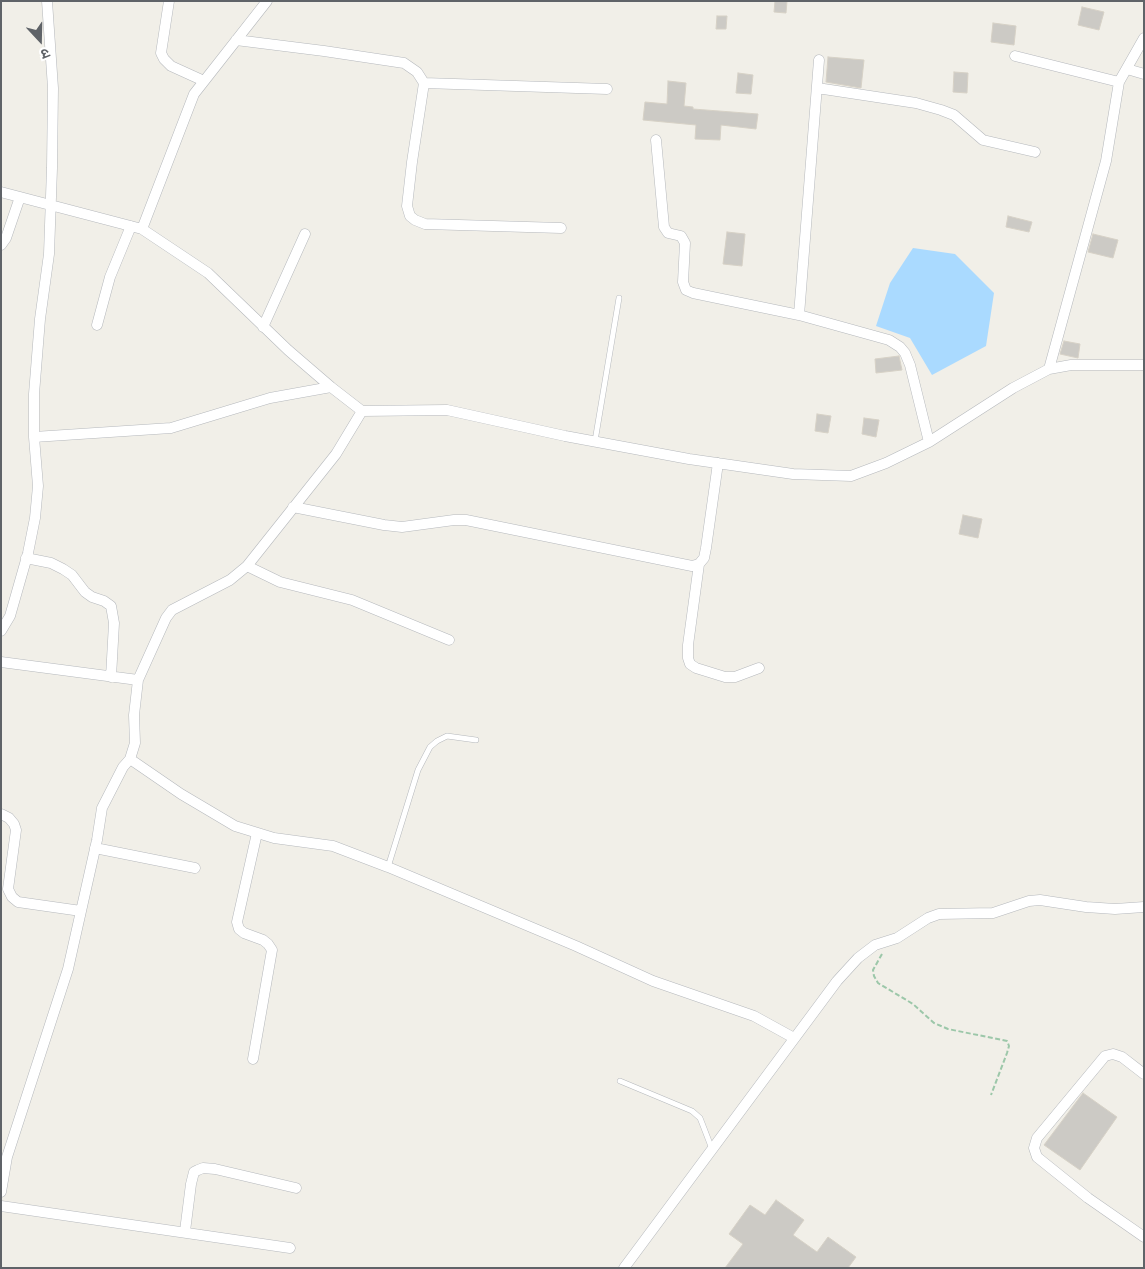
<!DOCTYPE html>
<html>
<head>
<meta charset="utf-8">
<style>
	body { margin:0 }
	#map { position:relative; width:1145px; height:1269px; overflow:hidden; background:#f1efe8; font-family:Quicksand,"Noto Sans Devanagari",sans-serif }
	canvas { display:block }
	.frame { position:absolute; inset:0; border:2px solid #5f6368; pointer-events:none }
	.north { position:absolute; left:15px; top:15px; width:50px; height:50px; -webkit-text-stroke:4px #fff; paint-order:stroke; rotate:159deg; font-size:14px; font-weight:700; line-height:20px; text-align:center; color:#5f6368 }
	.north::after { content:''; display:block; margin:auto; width:18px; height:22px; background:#5f6368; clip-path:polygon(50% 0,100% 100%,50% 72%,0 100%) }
</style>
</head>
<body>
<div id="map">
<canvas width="1145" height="1269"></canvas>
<div class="frame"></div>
<div class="north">उ</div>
</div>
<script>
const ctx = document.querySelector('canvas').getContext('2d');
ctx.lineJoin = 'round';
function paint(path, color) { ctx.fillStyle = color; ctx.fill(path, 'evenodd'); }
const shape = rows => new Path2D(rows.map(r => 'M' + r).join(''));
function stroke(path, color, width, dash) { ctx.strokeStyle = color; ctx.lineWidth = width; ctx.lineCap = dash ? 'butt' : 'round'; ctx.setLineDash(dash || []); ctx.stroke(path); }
const water = shape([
	[913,248,955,254,994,293,986,346,932,375,910,338,876,326,890,283]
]);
const building = shape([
	[775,1,787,1,786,13,774,12,775,1],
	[1082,7,1104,12,1099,30,1078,25,1082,7],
	[717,16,727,16,726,29,716,29,717,16],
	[993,23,1016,26,1014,45,991,42,993,23],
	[828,57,864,60,861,88,826,82,828,57],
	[954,72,968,73,967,93,953,92,954,72],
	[738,73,753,75,751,94,736,93,738,73],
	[668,81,686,83,684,106,693,107,693,109,758,114,756,129,721,125,720,140,695,139,696,125,643,120,645,102,667,104,668,81],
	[1008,216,1032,222,1029,232,1006,227,1008,216],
	[727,232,745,234,742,266,723,264,727,232],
	[1093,234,1118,240,1113,258,1088,252,1093,234],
	[1064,341,1080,344,1078,358,1060,354,1064,341],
	[899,356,902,370,876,373,875,359,899,356],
	[817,414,831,416,828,433,815,431,817,414],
	[864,418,879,420,876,437,862,434,864,418],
	[963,515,982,519,978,538,959,534,963,515],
	[1083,1093,1117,1117,1080,1170,1044,1145,1083,1093],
	[776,1200,804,1220,793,1235,817,1252,828,1237,856,1257,848,1268,725,1268,743,1244,729,1234,750,1205,765,1215,776,1200]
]);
const path = shape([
	[882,954,873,970,874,976,878,983,913,1004,934,1023,948,1029,1007,1041,1009,1046,1007,1053,991,1095]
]);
const lane = shape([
	[595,441,619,298],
	[388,867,418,770,430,747,437,741,447,736,476,740],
	[620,1081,692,1111,700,1118,702,1123,712,1149]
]);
const street = shape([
	[169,1,161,53,164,59,171,66,204,81],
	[236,40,324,51,404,63,417,72,424,83,412,162,407,206,410,216,415,220,425,224,561,228],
	[1015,56,1119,82],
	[1127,69,1144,74],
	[424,83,607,89],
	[817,88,916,103,941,110,954,115,983,140,1035,152],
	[656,140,664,227,668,233,681,236,685,243,683,282,686,290,693,293,799,315,889,340,900,347,905,353,910,365,929,442],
	[1,192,142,229,208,273,288,350,331,387,362,411,447,410,565,436,689,459,793,474,851,476,886,463,929,442,1013,388,1049,369,1071,365,1144,365],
	[142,229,194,94,267,1],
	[1,245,6,238,20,197],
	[799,315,819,60],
	[97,325,110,277,131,226],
	[263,327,305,234],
	[1049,369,1106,161,1119,82,1144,38],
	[34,437,171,428,270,398,331,387],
	[293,507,384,525,402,527,454,520,466,520,692,566,699,564,704,558,706,548,718,463],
	[26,558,51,563,63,569,72,575,85,592,92,597,104,601,111,606,114,623,111,677],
	[699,564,688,645,688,658,690,664,696,668,725,677,735,677,759,668],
	[247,566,280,582,352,600,449,640],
	[1,631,10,616,28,553,35,518,38,486,34,437,34,394,40,319,49,254,52,168,53,88,47,1],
	[1,662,138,680],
	[130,759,181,794,235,826,274,838,333,846,388,867,576,946,653,981,754,1016,794,1038],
	[1,814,9,818,14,824,16,830,8,889,12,897,18,902,81,911],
	[95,848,195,868],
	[253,1059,272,950,268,944,263,940,244,933,239,929,237,922,257,833],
	[1144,1074,1122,1057,1113,1054,1105,1056,1037,1138,1034,1148,1037,1157,1088,1198,1144,1237],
	[1,1192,7,1157,68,969,97,840,102,808,123,767,130,759,135,743,134,715,138,680,166,618,172,610,230,580,247,566,336,454,362,411],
	[1,1206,290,1248],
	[185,1231,191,1184,194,1172,198,1170,203,1168,215,1169,296,1188],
	[624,1268,837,981,858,958,875,945,897,938,928,918,939,914,993,913,1029,901,1040,900,1086,907,1115,909,1144,907]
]);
paint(water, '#aadaff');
paint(building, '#cccac5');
stroke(building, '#d6d1c6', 1);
stroke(lane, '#b5b8bc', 6);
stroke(street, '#b5b8bc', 11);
stroke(path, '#9cc7a9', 2, [5, 2.5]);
stroke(lane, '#fff', 5);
stroke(street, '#fff', 10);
</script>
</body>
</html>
